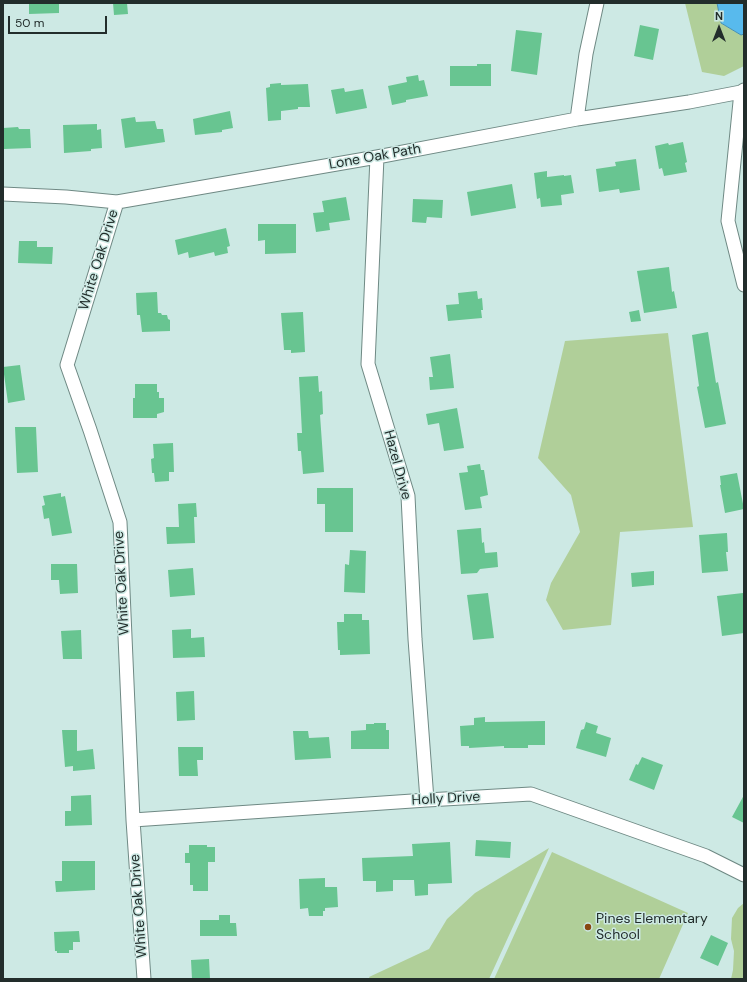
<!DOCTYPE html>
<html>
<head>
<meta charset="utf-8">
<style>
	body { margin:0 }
	#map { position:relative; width:747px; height:982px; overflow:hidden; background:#cde9e4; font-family:"DM Sans",sans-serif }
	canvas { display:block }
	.frame { position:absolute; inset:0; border:4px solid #222d2b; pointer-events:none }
	.north { position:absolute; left:699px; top:8px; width:40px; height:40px; -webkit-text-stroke:3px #cde9e4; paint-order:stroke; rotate:0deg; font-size:11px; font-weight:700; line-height:16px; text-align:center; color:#222d2b }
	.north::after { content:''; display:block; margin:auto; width:14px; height:18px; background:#222d2b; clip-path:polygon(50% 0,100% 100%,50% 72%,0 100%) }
	.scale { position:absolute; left:8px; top:16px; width:99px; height:18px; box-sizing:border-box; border:2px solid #222d2b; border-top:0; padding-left:5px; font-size:12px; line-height:14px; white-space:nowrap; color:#222d2b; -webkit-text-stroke:3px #cde9e4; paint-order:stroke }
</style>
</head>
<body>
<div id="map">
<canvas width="747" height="982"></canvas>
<div class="frame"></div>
<div class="north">N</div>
<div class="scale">50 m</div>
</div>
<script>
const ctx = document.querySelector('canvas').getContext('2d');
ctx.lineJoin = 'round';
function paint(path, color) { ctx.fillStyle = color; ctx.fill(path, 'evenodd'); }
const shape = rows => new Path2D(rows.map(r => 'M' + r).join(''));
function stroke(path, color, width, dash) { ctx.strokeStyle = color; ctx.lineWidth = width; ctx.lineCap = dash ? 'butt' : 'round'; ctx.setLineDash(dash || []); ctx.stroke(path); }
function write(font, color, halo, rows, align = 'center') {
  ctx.font = font + ' "DM Sans",sans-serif'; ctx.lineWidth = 3; ctx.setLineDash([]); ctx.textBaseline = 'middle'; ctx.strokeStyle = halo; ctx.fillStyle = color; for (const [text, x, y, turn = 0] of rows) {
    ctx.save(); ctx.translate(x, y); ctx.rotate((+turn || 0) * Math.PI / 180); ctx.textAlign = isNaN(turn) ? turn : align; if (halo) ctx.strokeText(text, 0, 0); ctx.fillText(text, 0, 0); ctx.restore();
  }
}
const green = shape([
	[685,3,717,3,721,23,741,35,744,34,744,66,724,76,702,72],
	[668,333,693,527,620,532,611,625,563,630,546,600,551,583,580,532,571,495,538,458,565,341],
	[549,848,489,979,370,979,369,977,429,949,447,919,475,893],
	[552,852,688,913,659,979,494,979],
	[744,903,744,979,731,979,733,970,734,951,731,939,732,918,738,908]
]);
const water = shape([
	[717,3,744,3,744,34,741,35,721,23,717,3]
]);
const building = shape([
	[29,3,59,3,59,13,29,14],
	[113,3,127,3,128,14,114,15],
	[640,25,659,29,653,60,634,56],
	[516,30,542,33,537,75,511,71],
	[477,64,491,64,491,86,450,86,450,66,477,66],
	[418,75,419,81,424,80,428,96,406,100,406,102,392,105,388,86,407,82,406,77],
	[281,83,281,85,308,84,310,107,298,107,298,109,281,111,281,120,268,121,266,88,270,87,270,84],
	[344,88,345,92,363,89,367,108,336,114,331,90],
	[230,111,233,128,222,130,222,132,195,135,193,119],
	[135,117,136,122,155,121,157,129,163,129,165,142,125,148,121,119],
	[97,124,97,130,101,129,102,148,91,149,91,151,64,153,63,125],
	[18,127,19,129,30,129,31,148,4,149,3,128],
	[683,142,687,162,685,163,687,172,664,176,662,168,659,169,655,146,668,143,669,145],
	[636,159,640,190,620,193,619,189,599,192,596,169,616,166,615,162],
	[547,171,547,177,564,175,564,176,571,175,574,193,561,195,562,205,541,207,540,198,537,199,534,173],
	[512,184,516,208,471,216,467,192],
	[346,197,350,220,329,223,330,230,316,232,313,213,324,212,322,201],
	[413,199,443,200,442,218,427,217,426,223,412,222],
	[258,224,296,224,296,253,265,254,265,240,258,241],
	[226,228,230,246,227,247,228,253,215,256,214,252,189,258,188,252,178,255,175,240],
	[19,241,37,241,37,247,53,247,52,264,18,263],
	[669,267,672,292,674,291,677,308,644,313,637,271],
	[477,291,478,299,482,298,483,310,481,310,482,318,448,321,446,305,459,304,458,293],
	[157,292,158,313,161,313,162,315,167,315,168,319,170,320,170,331,142,332,140,315,137,315,136,293],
	[639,310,641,321,631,322,629,312],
	[303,312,305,352,291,353,291,350,284,350,281,313],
	[708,332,716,383,718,382,726,424,705,428,697,387,699,386,692,335],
	[450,354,454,388,430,390,429,377,433,377,430,357],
	[20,365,25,400,8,403,3,367],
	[318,376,319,392,322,391,323,414,320,415,324,472,303,474,301,451,298,451,297,433,302,433,299,377],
	[135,384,157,384,157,392,159,392,159,398,164,398,164,412,157,414,157,418,133,418,133,398,135,398],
	[457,408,464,448,444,451,439,423,428,425,426,414],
	[15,427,36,427,38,472,17,473],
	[173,443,174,472,169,472,169,481,155,482,154,473,152,473,151,459,154,458,153,444],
	[480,464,481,470,484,470,488,495,480,497,482,508,465,510,459,473,468,472,467,466],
	[737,473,744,509,725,513,720,485,721,485,720,476],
	[317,488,353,488,353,532,325,532,325,504,317,504],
	[61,493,61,497,65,496,72,533,52,536,49,518,44,519,42,506,45,505,43,496],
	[196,503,197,517,194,517,195,543,167,544,166,527,179,527,178,504],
	[481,528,482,543,484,542,485,553,497,552,498,567,480,569,477,573,461,574,457,530],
	[727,533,728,552,726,552,728,571,702,573,699,535],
	[350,550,366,551,365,593,344,592,345,564,349,565],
	[51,564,77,564,78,593,60,594,59,580,51,580],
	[193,568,195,595,170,597,168,570],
	[654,571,654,585,632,587,631,573],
	[488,593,494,638,473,640,467,595],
	[743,593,744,633,722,636,717,596],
	[344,614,362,614,362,620,369,620,370,654,340,655,340,650,338,650,337,622,344,622],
	[191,629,191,638,204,637,205,657,173,658,172,630],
	[81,630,82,659,63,659,61,631],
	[194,691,195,720,177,721,176,692],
	[485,717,485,722,545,721,545,745,528,745,528,748,504,748,504,746,469,748,469,746,461,746,460,726,474,725,474,718],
	[586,722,598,726,596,733,611,738,606,757,576,748,581,730,584,729],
	[374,723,386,723,386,730,389,730,389,749,351,749,351,731,366,730,366,724,374,724],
	[62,730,77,730,77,751,93,749,95,769,73,771,73,766,65,767],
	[293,731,308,731,309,738,329,737,331,758,295,760],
	[178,747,203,747,203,760,197,760,198,776,179,776],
	[642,757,663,765,654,790,629,780,636,764,638,765],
	[91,795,92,825,65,826,65,811,71,811,71,796],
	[744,795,744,823,732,817],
	[476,840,511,842,510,858,475,856],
	[450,842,452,883,428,884,428,895,415,896,414,880,393,880,393,891,376,892,376,881,363,881,362,858,413,856,412,844],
	[189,845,207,845,207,847,215,847,215,862,208,862,208,891,193,891,193,885,190,885,190,863,185,863,185,853,189,853],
	[62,861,95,861,95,890,56,892,55,881,62,881],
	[325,878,325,887,337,887,338,907,325,908,325,911,323,911,323,916,309,916,308,908,300,909,299,879],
	[219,915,230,915,230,923,236,923,237,936,200,936,200,920,219,920],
	[79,931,80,942,73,942,73,950,69,950,69,953,57,953,57,951,55,951,54,932],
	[711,935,728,943,718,966,700,958],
	[209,959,210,979,192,979,191,960]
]);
const minor = shape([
	[741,92,728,221,744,285],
	[577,119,586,54,597,3],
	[377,157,368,364,408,496,415,639,427,800],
	[3,194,66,197,117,202,377,157,577,119,689,102,741,92,744,90],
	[117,202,67,365,90,430,120,522,133,820,144,979],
	[133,820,427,800,531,794,706,856,744,875]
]);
const markers = [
	[588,927,4,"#884811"]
];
const streetNames = [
	["Lone Oak Path",375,157,-10],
	["White Oak Drive",99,260,-73],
	["Hazel Drive",397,465,75],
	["White Oak Drive",122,583,-93],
	["Holly Drive",446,799,-3],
	["White Oak Drive",139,906,-94]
];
const poiNames = [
	["Pines Elementary",596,919],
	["School",596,935]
];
paint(green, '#b0cf99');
paint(water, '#58baed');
stroke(water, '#4890b3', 1);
paint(building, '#68c591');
stroke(minor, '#6f8984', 15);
stroke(minor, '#fff', 13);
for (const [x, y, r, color] of markers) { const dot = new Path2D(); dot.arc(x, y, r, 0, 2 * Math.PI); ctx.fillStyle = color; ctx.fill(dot); stroke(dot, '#cde9e4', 1.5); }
write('14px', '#222d2b', '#cde9e4', streetNames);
write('14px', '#222d2b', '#cde9e4', poiNames, 'left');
</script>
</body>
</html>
